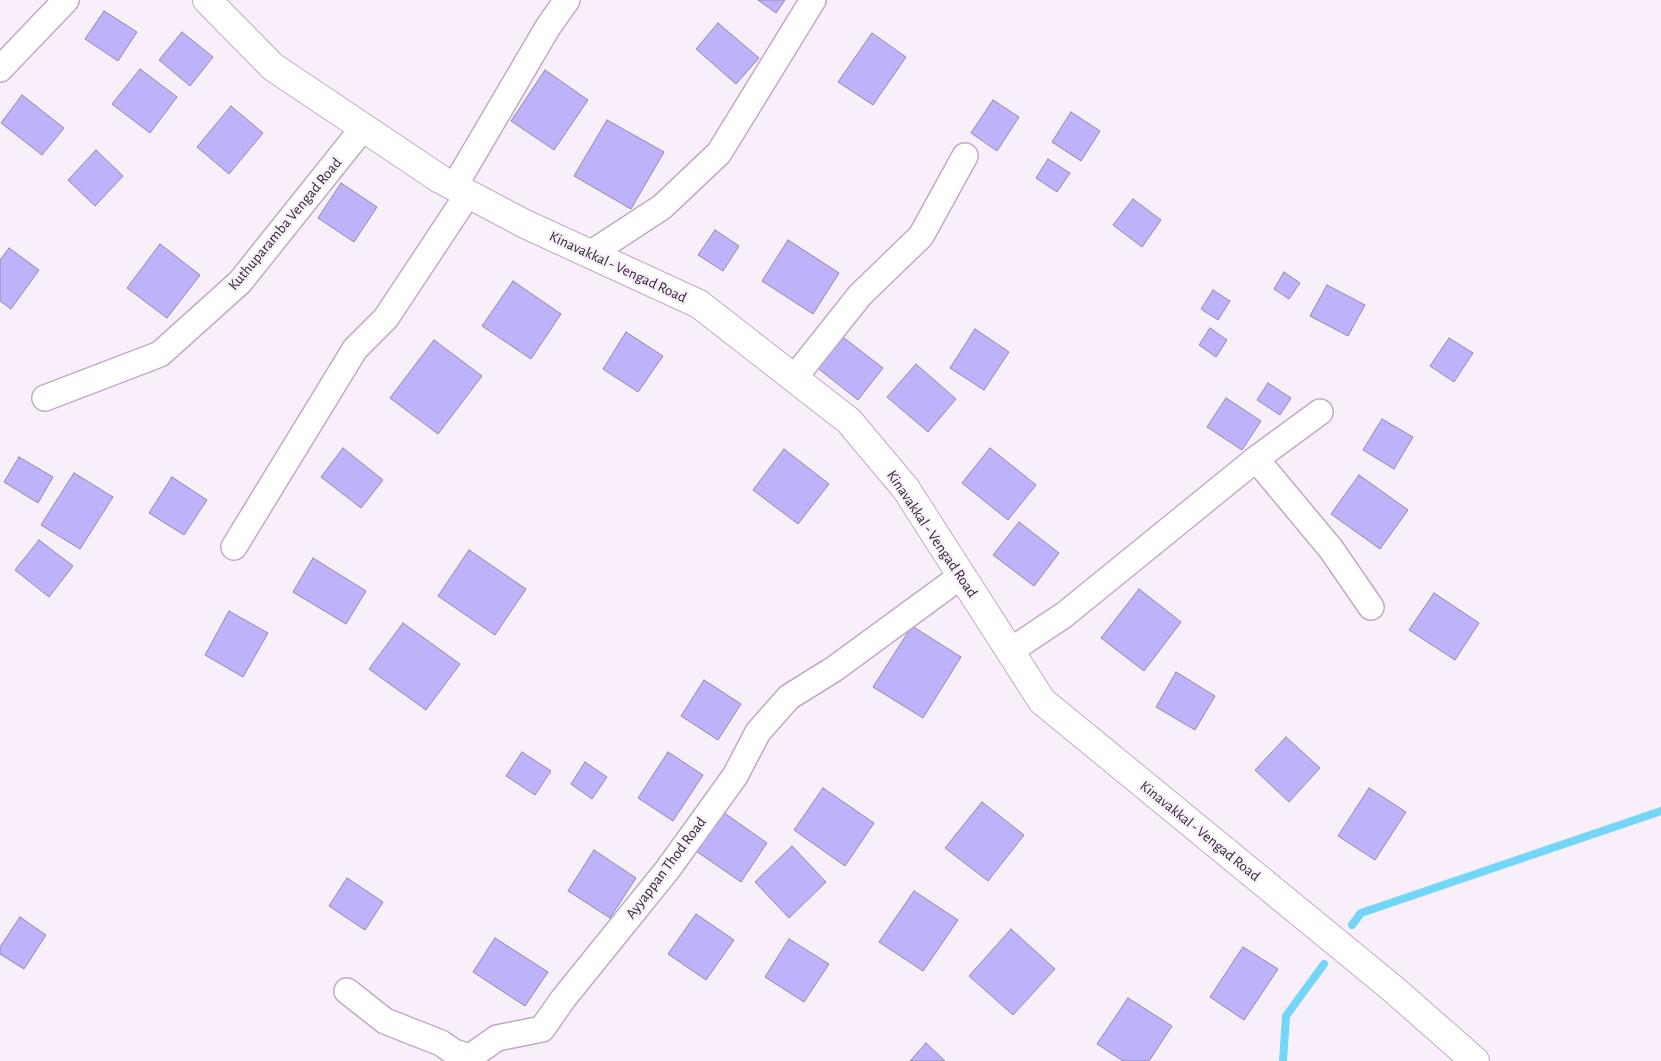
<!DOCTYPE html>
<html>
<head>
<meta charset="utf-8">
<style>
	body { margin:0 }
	canvas { display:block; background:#f9effb }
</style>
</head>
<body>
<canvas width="1661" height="1061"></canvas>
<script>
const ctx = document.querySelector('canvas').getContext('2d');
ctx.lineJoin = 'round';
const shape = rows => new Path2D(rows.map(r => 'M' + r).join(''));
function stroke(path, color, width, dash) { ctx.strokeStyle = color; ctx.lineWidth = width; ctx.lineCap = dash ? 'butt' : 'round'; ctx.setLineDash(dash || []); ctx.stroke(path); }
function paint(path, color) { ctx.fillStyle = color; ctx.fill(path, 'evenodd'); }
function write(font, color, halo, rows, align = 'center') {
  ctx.font = font + ' "Alegreya Sans",sans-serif'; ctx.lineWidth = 4.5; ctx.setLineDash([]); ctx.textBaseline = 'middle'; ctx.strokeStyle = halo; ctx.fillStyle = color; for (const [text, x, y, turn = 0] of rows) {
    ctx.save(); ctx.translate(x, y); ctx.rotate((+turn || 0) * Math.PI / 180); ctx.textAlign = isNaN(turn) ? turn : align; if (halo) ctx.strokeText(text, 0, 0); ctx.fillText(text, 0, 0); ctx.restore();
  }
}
const stream = shape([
	[1352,925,1361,913,1661,811],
	[1283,1061,1286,1016,1324,964]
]);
const building = shape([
	[758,0,785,0,776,13,758,0],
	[104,11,137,32,118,61,85,39,104,11],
	[718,23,759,58,736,84,696,49,718,23],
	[182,32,213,57,190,86,159,60,182,32],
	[872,33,906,57,873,105,838,82,872,33],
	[140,69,177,97,150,133,112,104,140,69],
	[545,70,588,100,554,150,511,121,545,70],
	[22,95,64,128,42,155,1,123,22,95],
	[993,100,1019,117,997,151,971,133,993,100],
	[231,106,263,133,229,174,197,147,231,106],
	[1071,112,1100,131,1081,161,1052,142,1071,112],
	[607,120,664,152,631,209,574,176,607,120],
	[96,150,123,176,95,206,68,180,96,150],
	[1048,159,1070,173,1057,192,1036,178,1048,159],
	[341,183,377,207,354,242,318,218,341,183],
	[1133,199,1161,220,1142,247,1113,225,1133,199],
	[715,230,739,246,723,271,698,255,715,230],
	[788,240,839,273,813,314,762,281,788,240],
	[160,244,200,275,167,318,127,288,160,244],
	[9,248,39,270,11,309,0,301,0,260,9,248],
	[1284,272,1300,283,1289,299,1274,289,1284,272],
	[513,281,561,314,531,359,482,326,513,281],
	[1327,285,1365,305,1348,336,1310,316,1327,285],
	[1213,290,1230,301,1218,320,1201,309,1213,290],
	[1210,328,1227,340,1216,357,1199,345,1210,328],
	[975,329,1009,352,984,390,950,368,975,329],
	[626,332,663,356,638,392,603,369,626,332],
	[839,334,883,368,858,400,815,366,839,334],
	[1449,338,1473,353,1454,382,1430,366,1449,338],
	[434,340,482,376,438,434,390,398,434,340],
	[916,364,956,399,928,432,887,397,916,364],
	[1268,383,1291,398,1280,415,1257,400,1268,383],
	[1226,398,1261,421,1242,450,1207,427,1226,398],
	[1382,419,1413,437,1394,469,1363,450,1382,419],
	[343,448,383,480,361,508,321,477,343,448],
	[990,448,1036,485,1008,520,962,483,990,448],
	[784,449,829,484,798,524,753,490,784,449],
	[19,457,53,477,38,503,4,482,19,457],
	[74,473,113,497,80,549,41,525,74,473],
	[1359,475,1408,510,1380,549,1331,514,1359,475],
	[172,477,207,500,184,535,149,513,172,477],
	[1019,522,1059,553,1034,586,993,555,1019,522],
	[39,540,73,566,49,597,15,570,39,540],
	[469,550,526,589,495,635,438,596,469,550],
	[313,558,366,591,346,624,293,592,313,558],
	[1139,589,1181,622,1144,671,1101,638,1139,589],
	[1434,593,1479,623,1455,660,1409,630,1434,593],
	[229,611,268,633,243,677,205,655,229,611],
	[403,623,460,664,426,710,369,669,403,623],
	[912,626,961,657,923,718,873,687,912,626],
	[1176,672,1215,696,1195,730,1156,707,1176,672],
	[704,680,741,704,718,740,681,716,704,680],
	[1286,737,1320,768,1289,802,1255,770,1286,737],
	[522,752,551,771,535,795,506,776,522,752],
	[668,752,703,775,673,821,638,798,668,752],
	[585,762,607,777,592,799,571,784,585,762],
	[823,788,874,823,845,866,794,830,823,788],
	[1369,788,1406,812,1375,860,1338,836,1369,788],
	[982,802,1024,835,988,881,945,848,982,802],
	[723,812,767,843,741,882,696,851,723,812],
	[792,846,826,882,789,918,755,882,792,846],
	[594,850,636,878,610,918,568,891,594,850],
	[347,878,383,902,365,930,329,906,347,878],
	[914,891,958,920,923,971,879,942,914,891],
	[696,914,734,940,706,980,668,954,696,914],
	[20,917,46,935,24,969,0,954,0,947,20,917],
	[1011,929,1055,969,1013,1015,969,976,1011,929],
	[495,938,548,972,525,1006,473,972,495,938],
	[789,939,829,964,804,1002,765,977,789,939],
	[1243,947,1278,969,1244,1020,1210,997,1243,947],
	[1128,998,1172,1026,1149,1061,1123,1061,1097,1044,1128,998],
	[926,1043,945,1061,910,1061,926,1043]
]);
const minor = shape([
	[0,69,66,0],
	[454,187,548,27,567,0],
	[590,254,662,207,719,153,813,0],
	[794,378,860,295,921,236,965,156],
	[45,398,160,354,240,282,363,128],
	[1256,459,1331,549,1371,607],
	[234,547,355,349,386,318,468,194],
	[1010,651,1064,615,1256,459,1320,412],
	[347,991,385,1021,441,1043,454,1052,470,1057,497,1038,542,1029,563,999,668,869,735,776,758,732,789,697,834,669,961,576]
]);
const secondary = shape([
	[207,0,273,67,440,179,525,224,699,304,849,421,906,489,1042,701,1392,988,1475,1061]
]);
const streetNames = [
	["Kuthuparamba Vengad Road",285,224,-50],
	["Kinavakkal - Vengad Road",618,267,25],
	["Kinavakkal - Vengad Road",932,534,56],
	["Kinavakkal - Vengad Road",1200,831,39],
	["Ayyappan Thod Road",666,868,-53]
];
stroke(stream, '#72d6f6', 8);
paint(building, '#beb2fb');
stroke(building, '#8f8aab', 1);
stroke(minor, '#c2a9c6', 28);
stroke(secondary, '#c2a9c6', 30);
stroke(minor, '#fff', 25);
stroke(secondary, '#fff', 28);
write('15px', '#302631', '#f9effb', streetNames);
</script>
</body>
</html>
